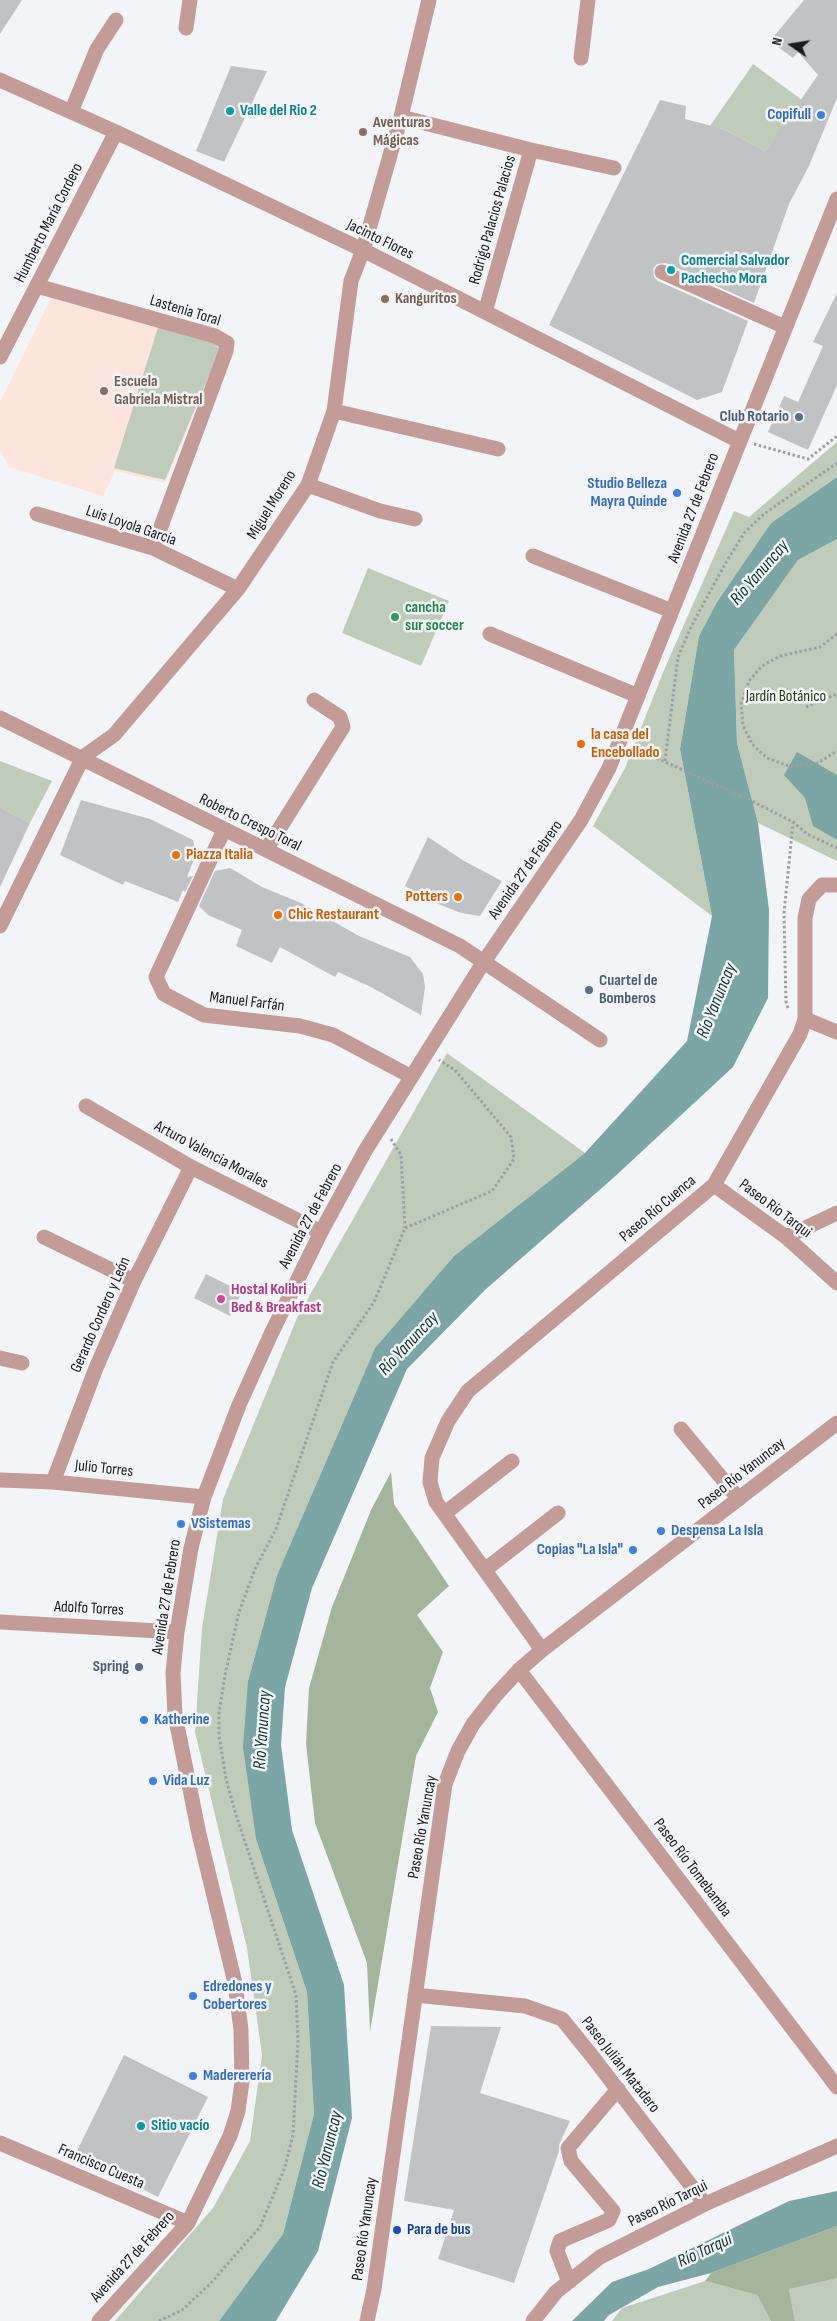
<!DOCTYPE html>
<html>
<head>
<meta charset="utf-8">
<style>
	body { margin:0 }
	#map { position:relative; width:837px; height:2321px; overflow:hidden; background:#f3f4f7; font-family:"Sofia Sans Condensed",sans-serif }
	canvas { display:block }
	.north { position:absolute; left:767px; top:20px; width:50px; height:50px; -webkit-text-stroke:4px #f3f4f7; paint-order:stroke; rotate:283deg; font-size:14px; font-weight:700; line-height:20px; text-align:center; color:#1b1b1c }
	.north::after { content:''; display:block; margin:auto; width:18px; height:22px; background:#1b1b1c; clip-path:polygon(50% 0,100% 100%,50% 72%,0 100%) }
</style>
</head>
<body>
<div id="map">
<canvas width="837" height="2321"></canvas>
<div class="north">N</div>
</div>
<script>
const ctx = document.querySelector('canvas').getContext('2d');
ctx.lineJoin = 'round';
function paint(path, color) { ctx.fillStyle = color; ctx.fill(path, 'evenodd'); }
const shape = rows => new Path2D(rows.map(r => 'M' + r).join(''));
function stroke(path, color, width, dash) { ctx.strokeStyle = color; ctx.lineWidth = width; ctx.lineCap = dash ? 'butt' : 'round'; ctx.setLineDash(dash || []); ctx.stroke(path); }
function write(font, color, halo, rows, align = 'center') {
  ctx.font = font + ' "Sofia Sans Condensed",sans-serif'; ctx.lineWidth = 5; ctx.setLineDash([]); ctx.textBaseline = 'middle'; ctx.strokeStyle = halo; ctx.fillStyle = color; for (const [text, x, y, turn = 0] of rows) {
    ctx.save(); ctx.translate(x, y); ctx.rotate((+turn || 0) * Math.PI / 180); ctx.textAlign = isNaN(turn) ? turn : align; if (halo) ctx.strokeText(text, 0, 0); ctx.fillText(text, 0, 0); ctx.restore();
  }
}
const education = shape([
	[51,298,159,327,220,352,165,483,115,471,103,496,9,467,0,450,0,402]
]);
const green = shape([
	[753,64,802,100,765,151,724,129,710,126],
	[159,324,209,340,220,349,165,480,114,468],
	[837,442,837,477,771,523,717,602,699,636,680,749,712,916,593,826,625,768,664,670,734,511,749,517],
	[837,539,837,861,758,823,737,743,734,650,798,560],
	[368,568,449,601,421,666,342,633],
	[0,761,52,781,30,823,0,807],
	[447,1053,585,1153,454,1256,375,1348,277,1575,248,1681,256,1839,307,1992,314,2114,283,2234,219,2321,115,2321,213,2208,250,2141,262,2055,247,1948,195,1732,202,1628,223,1499,297,1318],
	[837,2278,837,2321,795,2321,789,2289,825,2279],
	[705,2281,757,2295,771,2321,612,2321,622,2308]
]);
const forest = shape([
	[391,1472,394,1504,449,1586,417,1615,443,1652,430,1688,438,1712,416,1756,370,2032,367,1963,315,1823,306,1744,309,1688,332,1607,371,1510],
	[837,2226,837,2278,789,2289,795,2321,771,2321,757,2295,705,2281,711,2273]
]);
const water = shape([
	[837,477,837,539,798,560,734,650,737,743,758,823,769,910,768,998,733,1067,611,1180,486,1289,407,1369,312,1588,285,1687,281,1745,292,1830,344,1985,352,2118,318,2251,276,2321,219,2321,283,2234,314,2114,307,1992,256,1839,243,1747,248,1681,277,1575,375,1348,454,1256,585,1153,687,1041,712,916,680,749,699,636,717,602,771,523],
	[797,752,837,775,837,840,813,826,805,798,784,775],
	[837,2191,837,2226,711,2273,658,2287,609,2315,604,2321,572,2321,612,2282,649,2269,789,2201]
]);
const building = shape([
	[0,0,22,0,0,34],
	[804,0,837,0,837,98,809,166,789,204,754,303,666,263,657,264,653,269,654,277,658,281,748,321,722,392,697,400,549,325,660,100,686,106,685,119,724,129,765,151,818,75,798,52,793,58,770,41],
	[231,66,267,71,224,162,196,151],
	[837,293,837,385,808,450,768,432,784,396,798,402,823,346,813,342],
	[81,800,150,819,193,840,196,854,187,877,193,876,185,892,183,890,178,902,125,881,123,885,60,855],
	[0,807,30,823,0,887],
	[428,837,464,861,502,881,480,916,461,913,436,903,405,886],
	[230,868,262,887,301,903,359,936,410,957,423,974,425,987,421,1015,371,987,338,972,335,977,280,947,272,963,236,946,242,930,208,915,199,906,215,871],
	[206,1274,242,1292,230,1316,194,1298],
	[431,2026,501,2027,480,2093,570,2121,559,2145,559,2151,514,2283,438,2259,454,2210,404,2201],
	[124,2055,208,2097,158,2197,75,2155]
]);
const path = shape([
	[754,444,808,459,837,436],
	[837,634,820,647,780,656,762,666,749,681,741,704,743,725,752,744,767,758,789,766,818,763,837,751],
	[806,707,837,694],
	[634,748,752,801,793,822,807,834,837,848],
	[665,761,678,657,691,627,725,564,745,532,764,514,837,463],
	[788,1008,786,1002,784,913,793,823],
	[391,1139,401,1155,405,1228],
	[159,2321,182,2310,210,2284,260,2227,285,2167,293,2135,298,2041,296,1995,236,1815,226,1779,219,1735,219,1713,225,1675,239,1612,255,1569,276,1529,333,1362,374,1302,405,1228,492,1191,514,1159,511,1137,455,1070,439,1060]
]);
const minor = shape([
	[186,28,190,0],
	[581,58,588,0],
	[0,80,116,132,363,250,739,441],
	[71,112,97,49,116,20],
	[401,117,531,150,614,168],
	[662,272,785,327],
	[37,286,215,336,227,343,226,351,153,548],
	[485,312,531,150],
	[0,357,116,132],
	[334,411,498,449],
	[308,485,380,511,415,519],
	[37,514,153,548,238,589],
	[533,556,672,611],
	[490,634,638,696],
	[0,718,460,946,600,1040],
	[224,830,156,977,164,994,204,1015,300,1026,333,1035,410,1076],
	[266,850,343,727,340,717,314,700],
	[0,926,83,757,114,735,238,589,308,485,334,411,351,281,363,250,401,117,429,0],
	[805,1019,837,1032],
	[86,1106,191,1167,321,1232],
	[714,1185,786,1237,837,1283],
	[44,1237,134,1281],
	[786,1237,837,1213],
	[0,1358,22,1363],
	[681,1429,739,1499],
	[0,1480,53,1482,204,1497],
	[53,1482,96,1368,134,1281,191,1167],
	[445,1513,512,1461],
	[486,1569,558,1513],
	[0,1622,177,1632],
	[542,1650,436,1502,430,1482,432,1458,448,1421,468,1391,714,1185,800,1034,805,1019,805,918,809,899,822,885,837,885],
	[519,1670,837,2087],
	[415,1995,525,2006,562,2019,592,2056,705,2204],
	[0,2143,188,2223],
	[569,2282,557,2251,560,2241,609,2220,613,2211,571,2161,568,2148,618,2089],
	[99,2321,188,2223,230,2136,238,2111,242,2082,241,2030,235,1983,199,1834,175,1715,173,1673,177,1632,191,1548,204,1497,239,1405,271,1334,321,1232,365,1151,483,963,581,820,609,768,837,199],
	[367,2321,374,2289,445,1784,458,1751,473,1724,495,1696,519,1670,542,1650,837,1423],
	[533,2321,556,2292,600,2257,705,2204,837,2146]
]);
const markers = [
	[230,111,5,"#0f9aa8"],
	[821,115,5,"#3f7fe0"],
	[363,132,5,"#8d6e63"],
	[671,270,5,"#0f9aa8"],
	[385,299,5,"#8d6e63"],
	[104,391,5,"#8d6e63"],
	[799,417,5,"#5c6f8a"],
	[677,493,5,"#3f7fe0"],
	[395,617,5,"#2e9e5b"],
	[581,744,5,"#e8710a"],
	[176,855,5,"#e8710a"],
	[458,897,5,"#e8710a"],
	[278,915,5,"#e8710a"],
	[589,990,5,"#5c6f8a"],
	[221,1299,5,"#d1479c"],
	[181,1524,5,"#3f7fe0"],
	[661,1531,5,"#3f7fe0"],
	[633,1550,5,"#3f7fe0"],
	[139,1667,5,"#5c6f8a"],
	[144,1720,5,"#3f7fe0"],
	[153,1781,5,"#3f7fe0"],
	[193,1996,5,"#3f7fe0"],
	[193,2076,5,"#3f7fe0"],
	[141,2126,5,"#0f9aa8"],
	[397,2230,5,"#1a4fb4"]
];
const cultureNames = [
	["Valle del Rio 2",240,111],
	["Comercial Salvador",681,261],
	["Pachecho Mora",681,279],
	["Sitio vacío",151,2126]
];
const shopNames = [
	["Copifull",811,115,"right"],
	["Studio Belleza",667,484,"right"],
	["Mayra Quinde",667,502,"right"],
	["VSistemas",191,1524],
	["Despensa La Isla",671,1531],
	["Copias \"La Isla\"",623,1550,"right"],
	["Katherine",154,1720],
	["Vida Luz",163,1781],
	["Edredones y",203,1987],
	["Cobertores",203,2005],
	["Madererería",203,2076]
];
const educationNames = [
	["Aventuras",373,123],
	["Mágicas",373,141],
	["Kanguritos",395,299],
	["Escuela",114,382],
	["Gabriela Mistral",114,400]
];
const streetNames = [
	["Rodrigo Palacios Palacios",493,220,-74],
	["Humberto María Cordero",49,223,-63],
	["Jacinto Flores",380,240,26],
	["Lastenia Toral",185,311,17],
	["Miguel Moreno",272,505,-58],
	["Avenida 27 de Febrero",694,508,-69],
	["Luis Loyola García",131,526,19],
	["Roberto Crespo Toral",250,823,26],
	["Avenida 27 de Febrero",526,870,-55],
	["Manuel Farfán",247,1002,7],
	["Arturo Valencia Morales",211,1155,28],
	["Paseo Río Cuenca",658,1209,-40],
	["Paseo Río Tarqui",775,1209,37],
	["Avenida 27 de Febrero",311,1216,-62],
	["Gerardo Cordero y León",101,1315,-66],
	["Julio Torres",104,1469,6],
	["Paseo Río Yanuncay",742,1474,-38],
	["Avenida 27 de Febrero",167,1597,-81],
	["Adolfo Torres",89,1609,3],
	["Paseo Río Yanuncay",423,1827,-80],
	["Paseo Río Tomebamba",692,1868,53],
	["Paseo Julián Matadero",620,2065,52],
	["Francisco Cuesta",101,2167,23],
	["Paseo Río Tarqui",668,2204,-26],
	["Paseo Río Yanuncay",365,2229,-82],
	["Avenida 27 de Febrero",133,2257,-48]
];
const serviceNames = [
	["Club Rotario",789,417],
	["Cuartel de",599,981,"left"],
	["Bomberos",599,999,"left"],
	["Spring",129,1667]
];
const leisureNames = [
	["cancha",405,608],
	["sur soccer",405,626]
];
const parkNames = [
	["Jardín Botánico",786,697]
];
const foodNames = [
	["la casa del",591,735],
	["Encebollado",591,753],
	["Piazza Italia",186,855],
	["Potters",448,897,"right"],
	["Chic Restaurant",288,915]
];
const hotelNames = [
	["Hostal Kolibri",231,1290],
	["Bed & Breakfast",231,1308]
];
const transitNames = [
	["Para de bus",407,2230]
];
const waterNames = [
	["Río Yanuncay",760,573,-49],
	["Río Yanuncay",717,1001,-68],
	["Río Yanuncay",409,1344,-47],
	["Río Yanuncay",263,1730,-86],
	["Río Yanuncay",328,2150,-76],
	["Río Tarqui",705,2251,-25]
];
paint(education, '#fde4dc');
paint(green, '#bfccba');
paint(forest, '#a3b69b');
paint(water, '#7ca5a5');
paint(building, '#c1c2c4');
stroke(path, '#9d9ea0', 3, [2.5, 2.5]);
stroke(minor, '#c39c98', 15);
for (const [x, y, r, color] of markers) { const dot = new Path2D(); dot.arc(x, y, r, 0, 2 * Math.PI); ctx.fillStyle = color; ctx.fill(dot); stroke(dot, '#f3f4f7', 2); }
write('bold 16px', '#0d838f', '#f3f4f7', cultureNames, 'left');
write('bold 16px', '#366cbe', '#f3f4f7', shopNames, 'left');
write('bold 16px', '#785e54', '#f3f4f7', educationNames, 'left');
write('16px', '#1b1b1c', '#f3f4f7', streetNames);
write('bold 16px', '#4e5e75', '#f3f4f7', serviceNames, 'right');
write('bold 16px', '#27864d', '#f3f4f7', leisureNames, 'left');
write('16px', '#1e380e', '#f3f4f7', parkNames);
write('bold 16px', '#c56008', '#f3f4f7', foodNames, 'left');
write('bold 16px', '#b23c85', '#f3f4f7', hotelNames, 'left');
write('bold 16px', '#164399', '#f3f4f7', transitNames, 'left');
write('italic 18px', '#0f3839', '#f3f4f7', waterNames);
</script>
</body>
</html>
